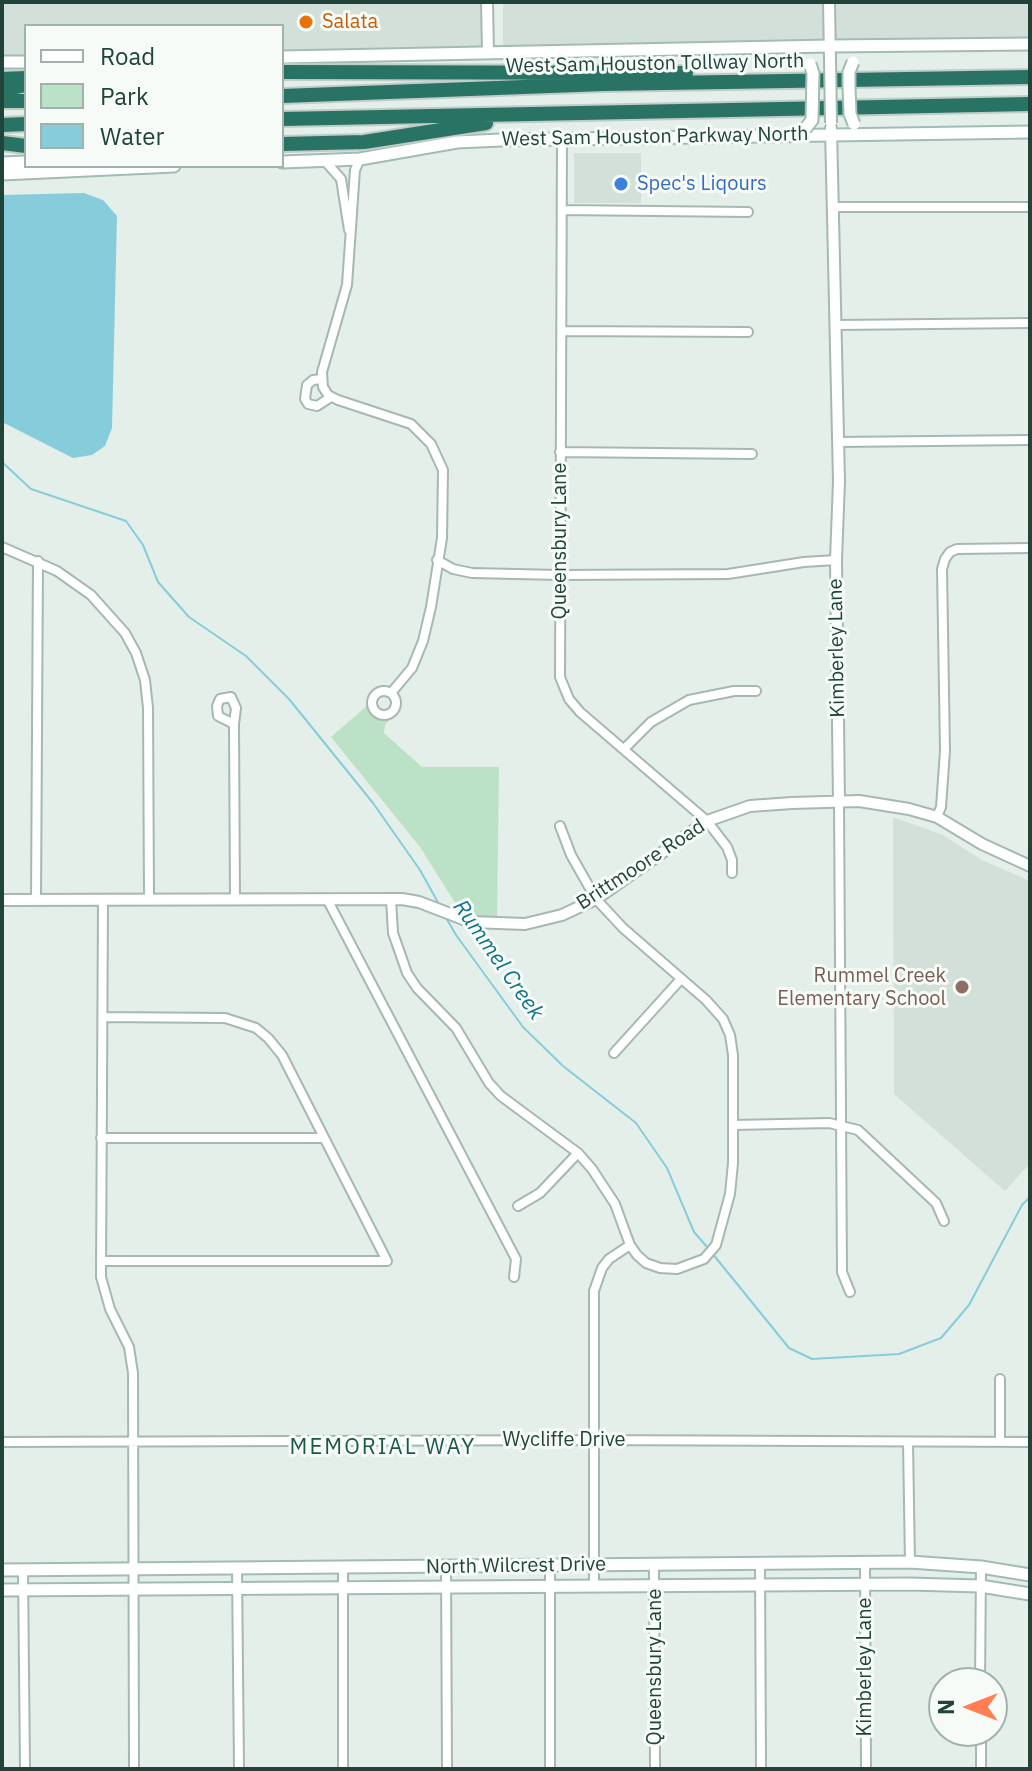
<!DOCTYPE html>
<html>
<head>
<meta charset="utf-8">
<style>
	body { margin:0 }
	#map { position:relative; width:1032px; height:1771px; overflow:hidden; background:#e4efea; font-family:"IBM Plex Sans",sans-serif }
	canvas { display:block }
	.frame { position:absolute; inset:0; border:4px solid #21443a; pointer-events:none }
	.legend { position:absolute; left:24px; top:24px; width:260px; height:144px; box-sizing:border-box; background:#f6fbf8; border:2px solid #a1b2ac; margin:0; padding:10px 14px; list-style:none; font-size:24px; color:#21443a }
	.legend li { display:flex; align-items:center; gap:16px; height:40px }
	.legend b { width:40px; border:2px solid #a1b2ac }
	.north { position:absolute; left:928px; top:1667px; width:80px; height:80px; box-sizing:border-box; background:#f6fbf8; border:2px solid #a1b2ac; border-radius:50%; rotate:270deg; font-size:22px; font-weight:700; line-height:32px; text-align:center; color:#21443a }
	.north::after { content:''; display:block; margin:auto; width:28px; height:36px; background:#ff7e53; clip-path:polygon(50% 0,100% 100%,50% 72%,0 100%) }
</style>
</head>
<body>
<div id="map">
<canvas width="1032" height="1771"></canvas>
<div class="frame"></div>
<ul class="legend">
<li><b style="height:10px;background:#fff"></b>Road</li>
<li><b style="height:22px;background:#bbe2c6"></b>Park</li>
<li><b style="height:22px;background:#87ccda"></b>Water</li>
</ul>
<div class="north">N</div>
</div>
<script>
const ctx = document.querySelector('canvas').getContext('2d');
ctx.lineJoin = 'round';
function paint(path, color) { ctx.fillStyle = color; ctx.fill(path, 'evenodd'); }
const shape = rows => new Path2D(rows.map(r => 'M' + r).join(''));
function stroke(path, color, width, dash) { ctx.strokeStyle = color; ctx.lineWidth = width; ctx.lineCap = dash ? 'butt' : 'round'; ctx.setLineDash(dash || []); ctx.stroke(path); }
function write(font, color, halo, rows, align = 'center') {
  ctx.font = font + ' "IBM Plex Sans",sans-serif'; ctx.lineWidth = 6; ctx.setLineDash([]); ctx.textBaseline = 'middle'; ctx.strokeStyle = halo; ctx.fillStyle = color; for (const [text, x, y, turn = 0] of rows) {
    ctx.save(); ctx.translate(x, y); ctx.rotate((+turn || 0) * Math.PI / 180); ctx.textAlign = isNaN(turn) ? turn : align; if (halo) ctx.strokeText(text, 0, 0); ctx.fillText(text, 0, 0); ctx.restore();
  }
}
const built = shape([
	[2,2,483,2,484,46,282,50,282,26,26,26,26,57,2,57],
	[503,2,1030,2,1030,38,503,46],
	[574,153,641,153,641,203,574,203],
	[893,817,943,835,982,860,1030,881,1030,1163,1005,1191,894,1094]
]);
const green = shape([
	[368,705,375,717,390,719,385,725,384,733,422,767,499,767,497,920,482,918,459,909,420,847,331,737]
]);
const water = shape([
	[84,193,103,200,117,216,112,428,105,446,92,455,73,458,2,422,2,195]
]);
const stream = shape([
	[2,462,31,489,126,521,143,545,158,582,189,617,246,656,289,699,373,803,420,870,440,906],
	[445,916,456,935,523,1027,563,1066,636,1123,667,1168,694,1232,708,1248],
	[712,1253,789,1348,812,1359,899,1354,941,1338,969,1305,1022,1205,1030,1197]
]);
const minor = shape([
	[562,138,560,677,569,699,580,712,707,821,727,847,732,860,732,873],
	[360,159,355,170,347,285,322,372,323,387,328,395,338,400,411,424,431,444,443,470,442,538,431,607,423,641,412,668,391,693],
	[325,161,341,179,349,230],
	[832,207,1030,207],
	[562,210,748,212],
	[836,325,1030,323],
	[562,331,748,332],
	[322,379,313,380,307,385,305,399,308,404,317,406,331,397],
	[838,442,1030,440],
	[560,452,752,454],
	[2,547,57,571,91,595,125,633,136,653,145,680,148,708,149,899],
	[437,560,453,569,472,573,560,575,728,574,804,562,836,560],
	'372 703a12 12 0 1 1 24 0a12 12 0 1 1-24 0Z',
	[234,724,218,716,217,706,220,699,231,697,236,708,234,724,235,899],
	[624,749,651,722,689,700,734,691,756,691],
	[839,802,842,1272,850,1292],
	[937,817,941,807,945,751,942,569,945,559,950,552,957,549,1030,548],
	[103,899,101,1277,110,1309,129,1347,133,1373,134,1769],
	[327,899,516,1259,514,1277],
	[391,899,393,933,407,973,417,988,456,1028,489,1083,501,1096,578,1153,592,1169,615,1204,630,1245,637,1255,646,1263,660,1268,677,1269,704,1259,716,1245,730,1194,733,1163,733,1055,730,1035,723,1019,706,1000,623,928,596,899,571,855,560,826],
	[36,900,38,561],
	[614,1053,681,979],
	[733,1125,829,1123,858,1130,936,1203,944,1221],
	[101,1138,324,1138],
	[518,1206,540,1193,578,1153],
	[101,1261,387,1261,282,1055,268,1038,256,1028,225,1018,103,1017],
	[1000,1379,1000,1442],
	[2,1442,594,1440,1030,1442],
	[908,1443,910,1562],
	[760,1564,761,1769],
	[865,1564,866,1769],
	[654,1565,655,1769],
	[343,1567,343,1769],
	[446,1567,447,1769],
	[550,1567,550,1769],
	[23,1569,25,1769],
	[237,1569,239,1769],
	[594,1586,594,1291,602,1268,609,1259,630,1245],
	[980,1683,981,1567],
	[981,1731,981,1769]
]);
const tertiary = shape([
	[487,2,488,53],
	[829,2,830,59],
	[831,128,839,481,836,560,839,802],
	[2,900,402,899,419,902,471,922,525,924,562,915,596,899,707,821,750,806,792,803,859,801,909,809,937,817,982,844,1030,866]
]);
const secondary = shape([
	[282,57,830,46,1030,44],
	[2,62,26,62],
	[282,162,360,159,457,142,501,140,1030,132],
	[2,163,26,162],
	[2,174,174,166],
	[2,1570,910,1562,981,1567,1030,1575],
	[2,1590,909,1584,980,1586,1030,1594]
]);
const motorway = shape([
	[282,72,686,73],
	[2,79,26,78],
	[2,90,26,85],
	[282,96,604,84,1030,77],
	[2,101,26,101],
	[282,119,1030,104],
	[2,125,26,124],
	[2,143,26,146],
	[282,144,364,142,486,123]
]);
const tertiaryBridge = shape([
	[830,59,831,123]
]);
const secondaryBridge = shape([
	[853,62,849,72,849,86,850,114,854,124],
	[805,129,812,120,813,73,810,64]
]);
const markers = [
	[306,22,8,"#e8710a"],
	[621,184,8,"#3f7fe0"],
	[962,987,8,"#8d6e63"]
];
const foodNames = [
	["Salata",322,22]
];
const streetNames = [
	["West Sam Houston Tollway North",655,64,-1],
	["West Sam Houston Parkway North",655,137,-1],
	["Queensbury Lane",560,541,-90],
	["Kimberley Lane",837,648,-91],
	["Brittmoore Road",641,865,-33],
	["Wycliffe Drive",564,1440],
	["North Wilcrest Drive",516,1566,-1],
	["Queensbury Lane",655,1667,-90],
	["Kimberley Lane",865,1667,-90]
];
const shopNames = [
	["Spec's Liqours",637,184]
];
const educationNames = [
	["Rummel Creek",946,976],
	["Elementary School",946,999]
];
const waterNames = [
	["Rummel Creek",498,960,55]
];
const neighbourhoodNames = [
	["MEMORIAL WAY",383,1448]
];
paint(built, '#d2e0d9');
paint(green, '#bbe2c6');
paint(water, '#87ccda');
stroke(stream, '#87ccda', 2);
stroke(minor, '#a6b8b2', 12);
stroke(tertiary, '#a6b8b2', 14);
stroke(secondary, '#a1bcb3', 15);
stroke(motorway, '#c1cbc8', 18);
stroke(minor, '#fff', 8);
stroke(tertiary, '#fff', 10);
stroke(secondary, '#fff', 11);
stroke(motorway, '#297365', 14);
stroke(tertiaryBridge, '#a6b8b2', 14, []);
stroke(secondaryBridge, '#a1bcb3', 15, []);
stroke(tertiaryBridge, '#fff', 10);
stroke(secondaryBridge, '#fff', 11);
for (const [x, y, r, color] of markers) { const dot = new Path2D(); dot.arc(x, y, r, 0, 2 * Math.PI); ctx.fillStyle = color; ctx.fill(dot); stroke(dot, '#f6fbf8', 3); }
write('20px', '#c56008', '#f6fbf8', foodNames, 'left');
write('20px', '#21443a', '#f6fbf8', streetNames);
write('20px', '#366cbe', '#f6fbf8', shopNames, 'left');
write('20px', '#785e54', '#f6fbf8', educationNames, 'right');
write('italic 22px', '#137387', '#f6fbf8', waterNames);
ctx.letterSpacing = '2px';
write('22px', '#1a584a', '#f6fbf8', neighbourhoodNames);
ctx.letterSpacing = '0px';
</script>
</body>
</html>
